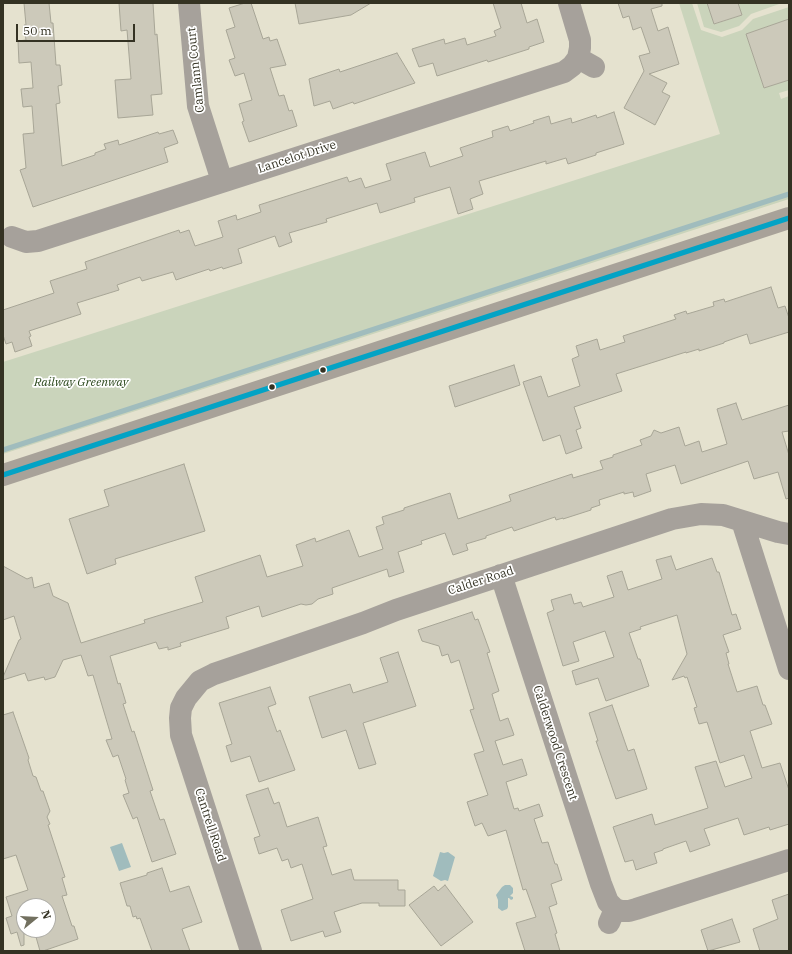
<!DOCTYPE html>
<html>
<head>
<meta charset="utf-8">
<style>
	body { margin:0 }
	#map { position:relative; width:792px; height:954px; overflow:hidden; background:#e5e2cf; font-family:"IBM Plex Serif",serif }
	canvas { display:block }
	.frame { position:absolute; inset:0; border:4px solid #343223; pointer-events:none }
	.north { position:absolute; left:16px; top:898px; width:40px; height:40px; box-sizing:border-box; background:#fff; border:1px solid #aeada7; border-radius:50%; rotate:72deg; font-size:11px; font-weight:700; line-height:16px; text-align:center; color:#343223 }
	.north::after { content:''; display:block; margin:auto; width:14px; height:18px; background:#72705f; clip-path:polygon(50% 0,100% 100%,50% 72%,0 100%) }
	.scale { position:absolute; left:16px; top:24px; width:119px; height:18px; box-sizing:border-box; border:2px solid #343223; border-top:0; padding-left:5px; font-size:12px; line-height:14px; white-space:nowrap; color:#343223; -webkit-text-stroke:3px #fff; paint-order:stroke }
</style>
</head>
<body>
<div id="map">
<canvas width="792" height="954"></canvas>
<div class="frame"></div>
<div class="north">N</div>
<div class="scale">50 m</div>
</div>
<script>
const ctx = document.querySelector('canvas').getContext('2d');
ctx.lineJoin = 'round';
function paint(path, color) { ctx.fillStyle = color; ctx.fill(path, 'evenodd'); }
const shape = rows => new Path2D(rows.map(r => 'M' + r).join(''));
function stroke(path, color, width, dash) { ctx.strokeStyle = color; ctx.lineWidth = width; ctx.lineCap = dash ? 'butt' : 'round'; ctx.setLineDash(dash || []); ctx.stroke(path); }
function write(font, color, halo, rows, align = 'center') {
  ctx.font = font + ' "IBM Plex Serif",serif'; ctx.lineWidth = 3.5; ctx.setLineDash([]); ctx.textBaseline = 'middle'; ctx.strokeStyle = halo; ctx.fillStyle = color; for (const [text, x, y, turn = 0] of rows) {
    ctx.save(); ctx.translate(x, y); ctx.rotate((+turn || 0) * Math.PI / 180); ctx.textAlign = isNaN(turn) ? turn : align; if (halo) ctx.strokeText(text, 0, 0); ctx.fillText(text, 0, 0); ctx.restore();
  }
}
const green = shape([
	[679,3,692,3,701,30,722,37,742,30,753,19,789,7,789,19,746,34,764,88,789,80,789,90,779,93,781,99,789,96,789,199,3,454,3,362,720,134],
	[697,3,707,3,715,24,742,15,738,3,782,3,751,14,739,26,721,32,704,27]
]);
const water = shape([
	[122,843,131,867,119,871,110,847],
	[440,852,444,853,448,852,455,857,448,881,445,880,441,881,433,876],
	[505,885,510,885,513,888,513,893,510,896,513,897,513,899,511,900,509,898,508,898,508,907,507,909,502,911,498,908,498,900,496,895,502,887]
]);
const stream = shape([
	[3,450,789,194]
]);
const building = shape([
	[24,3,49,3,51,23,53,23,56,65,60,65,62,85,58,86,60,103,56,104,62,166,95,155,95,153,106,149,104,144,118,140,119,145,158,132,159,134,173,130,178,143,164,148,168,162,33,207,20,170,26,168,23,134,34,133,32,106,23,107,21,89,33,88,31,62,19,63,18,41,26,40,24,25,26,25,24,3],
	[119,3,153,3,155,35,157,34,162,94,151,95,153,115,118,118,115,80,131,79,127,30,121,31,119,3],
	[245,3,251,3,263,39,269,37,270,41,277,39,286,65,270,68,279,96,284,95,289,111,292,110,297,126,249,142,242,122,244,121,239,104,252,100,244,73,235,76,229,60,235,58,226,30,235,27,229,8,245,3],
	[295,3,371,3,351,15,299,24,295,3],
	[493,3,521,3,527,23,537,19,544,42,529,47,529,49,488,62,487,60,437,76,433,63,419,67,412,49,444,39,445,44,465,38,467,45,496,36,494,31,501,28,493,3],
	[618,3,662,3,662,6,651,9,658,31,668,27,679,64,649,74,667,83,662,92,670,96,655,125,624,108,644,71,639,56,650,53,641,27,633,30,629,16,623,18,618,3],
	[707,3,738,3,742,15,714,24,707,3],
	[789,19,789,80,764,88,746,34,789,19],
	[397,53,415,83,354,104,353,102,333,109,330,101,314,106,309,79,339,69,340,72,397,53],
	[614,112,624,144,596,153,596,155,568,164,566,158,546,164,546,161,479,181,483,194,470,199,473,209,458,214,450,187,414,198,415,202,380,213,377,203,326,219,327,222,289,233,292,242,279,247,275,236,238,249,242,263,223,269,222,267,210,271,209,269,176,280,173,272,142,281,140,277,117,285,119,290,77,303,81,314,29,331,31,336,29,337,32,346,15,352,12,342,6,344,3,335,3,310,54,293,50,281,87,269,85,262,179,230,180,233,189,230,195,246,223,237,218,221,236,215,237,220,261,212,259,205,347,177,349,182,361,178,365,188,391,180,386,164,425,152,430,167,463,156,460,148,493,137,492,131,508,126,510,131,534,123,533,121,549,116,551,124,571,118,572,123,596,115,597,118,614,112],
	[771,287,778,308,785,306,789,318,789,332,750,344,747,334,724,342,724,343,699,351,699,349,686,353,686,352,616,374,622,391,574,407,581,428,576,430,582,448,566,454,560,435,543,441,523,382,541,376,548,397,580,386,572,359,579,356,576,346,597,339,600,350,625,342,623,336,676,319,674,315,686,311,687,314,714,306,713,302,724,299,725,302,771,287],
	[514,365,520,385,455,407,449,386,514,365],
	[736,403,742,420,789,405,789,431,782,432,789,455,789,498,786,499,778,472,754,479,748,461,681,484,675,465,646,474,651,491,634,497,633,492,624,494,624,492,599,500,600,505,591,508,591,510,563,519,563,518,556,520,555,517,514,531,512,527,486,536,486,538,466,544,468,550,453,555,445,533,421,541,422,544,398,552,404,572,389,577,387,569,332,588,333,594,318,599,312,604,306,605,301,604,262,617,259,606,226,617,229,628,180,643,181,646,168,650,168,647,159,649,156,642,110,656,118,684,120,683,126,703,123,704,132,732,134,731,153,790,150,791,160,820,164,819,176,854,152,862,137,817,133,819,123,795,129,793,125,780,126,779,118,755,113,757,106,740,112,739,93,675,88,676,81,655,63,660,55,677,45,680,44,677,28,681,25,673,3,680,3,677,19,640,21,639,14,616,3,620,3,566,27,579,32,577,34,588,49,583,53,596,68,603,81,643,145,623,144,620,203,602,195,577,260,555,267,577,303,566,296,545,315,538,316,542,349,530,359,557,383,549,376,527,384,524,382,517,404,510,404,508,450,493,458,519,511,501,509,495,572,474,573,478,603,469,600,461,613,457,613,455,642,445,640,440,651,436,654,430,661,433,679,427,685,446,699,441,702,452,727,444,717,409,736,403],
	[184,464,205,531,115,559,116,564,87,574,69,519,109,506,104,490,184,464],
	[671,556,676,570,712,558,717,572,719,572,732,615,736,614,741,629,723,635,729,652,726,653,729,664,728,664,737,692,757,686,763,705,765,705,772,724,750,731,762,768,780,763,789,790,789,824,770,830,769,827,744,835,738,818,704,829,710,845,690,852,686,841,663,849,663,850,654,853,657,863,636,870,633,860,625,862,613,827,652,814,655,825,708,808,695,767,716,761,725,787,752,778,744,755,720,763,707,722,699,724,694,708,697,707,687,677,685,678,684,676,672,680,687,654,677,615,640,627,641,629,629,633,638,659,640,659,649,686,606,701,598,678,576,685,572,671,614,657,605,631,573,642,579,661,563,666,547,613,554,610,551,600,571,594,574,604,581,602,583,607,614,597,607,576,622,571,628,590,662,579,656,560,671,556],
	[472,612,475,620,478,619,490,652,487,653,499,691,492,694,500,721,508,718,514,735,495,741,503,765,522,759,527,775,506,782,514,809,518,808,519,811,539,804,543,816,534,819,542,843,548,842,555,864,557,864,562,880,551,884,557,904,549,907,557,933,555,934,560,951,525,951,516,923,536,917,526,889,523,890,506,830,488,836,482,823,475,826,467,802,488,795,474,754,484,751,470,710,474,709,459,660,451,663,448,654,442,656,439,646,422,641,418,630,472,612],
	[398,652,416,706,363,723,376,764,359,769,346,730,322,738,309,697,350,684,353,693,388,682,380,658,398,652],
	[270,687,276,704,268,707,277,732,280,730,295,770,259,782,250,756,231,762,226,746,232,744,219,703,270,687],
	[612,705,628,751,634,749,647,789,616,799,596,741,598,741,589,713,612,705],
	[13,712,29,758,28,760,33,776,36,777,41,791,43,791,50,811,47,817,50,824,48,825,65,877,62,878,67,895,62,896,72,926,74,926,78,939,43,951,40,951,34,930,48,930,48,906,24,906,24,945,21,946,17,932,11,934,6,918,12,916,6,897,28,890,16,855,3,859,3,715,13,712],
	[268,788,274,804,279,802,287,827,318,817,327,846,323,847,332,875,351,869,354,880,398,880,398,890,405,890,405,906,379,906,379,903,362,903,334,912,341,932,325,937,323,931,291,941,281,910,313,899,302,864,291,868,288,859,282,861,277,848,259,854,254,838,260,836,246,795,268,788],
	[162,868,170,892,189,886,202,922,182,929,190,951,152,951,140,918,137,919,136,916,133,917,130,906,127,906,120,883,147,875,147,873,162,868],
	[445,885,473,922,441,946,409,905,434,886,438,891,445,885],
	[789,894,789,951,760,951,753,929,778,919,772,900,789,894],
	[732,919,740,942,708,951,701,930,732,919]
]);
const minor = shape([
	[189,3,198,106,222,181],
	[578,58,594,67],
	[12,237,26,242,38,241,564,72,572,66,578,58,580,48,580,40,569,3],
	[742,521,789,669],
	[501,575,601,884,608,902,615,909],
	[609,923,615,909,621,911,629,911,636,909,789,860],
	[251,951,181,735,180,718,181,708,186,698,200,681,214,674,363,623,396,610,672,519,701,514,723,515,778,532,789,534]
]);
const major = shape([
	[3,475,789,218]
]);
const bus1 = shape([
	[3,475,789,218]
]);
const markers = [
	[323,370,3.5,"#343223"],
	[272,387,3.5,"#343223"]
];
const streetNames = [
	["Camlann Court",196,70,-96],
	["Lancelot Drive",297,157,-18],
	["Calder Road",481,581,-18],
	["Calderwood Crescent",555,743,72],
	["Cantrell Road",210,825,72]
];
const parkNames = [
	["Railway Greenway",81,383]
];
paint(green, '#cad4bb');
paint(water, '#a0bcbd');
stroke(stream, '#a0bcbd', 5);
paint(building, '#ccc9ba');
stroke(building, '#a7a596', 1);
stroke(minor, '#a6a19b', 22);
stroke(major, '#a8a299', 22);
stroke(bus1, '#03a3c5', 5);
for (const [x, y, r, color] of markers) { const dot = new Path2D(); dot.arc(x, y, r, 0, 2 * Math.PI); ctx.fillStyle = color; ctx.fill(dot); stroke(dot, '#fff', 1.5); }
write('12px', '#343223', '#fff', streetNames);
write('italic 12px', '#2b481c', '#fff', parkNames);
</script>
</body>
</html>
